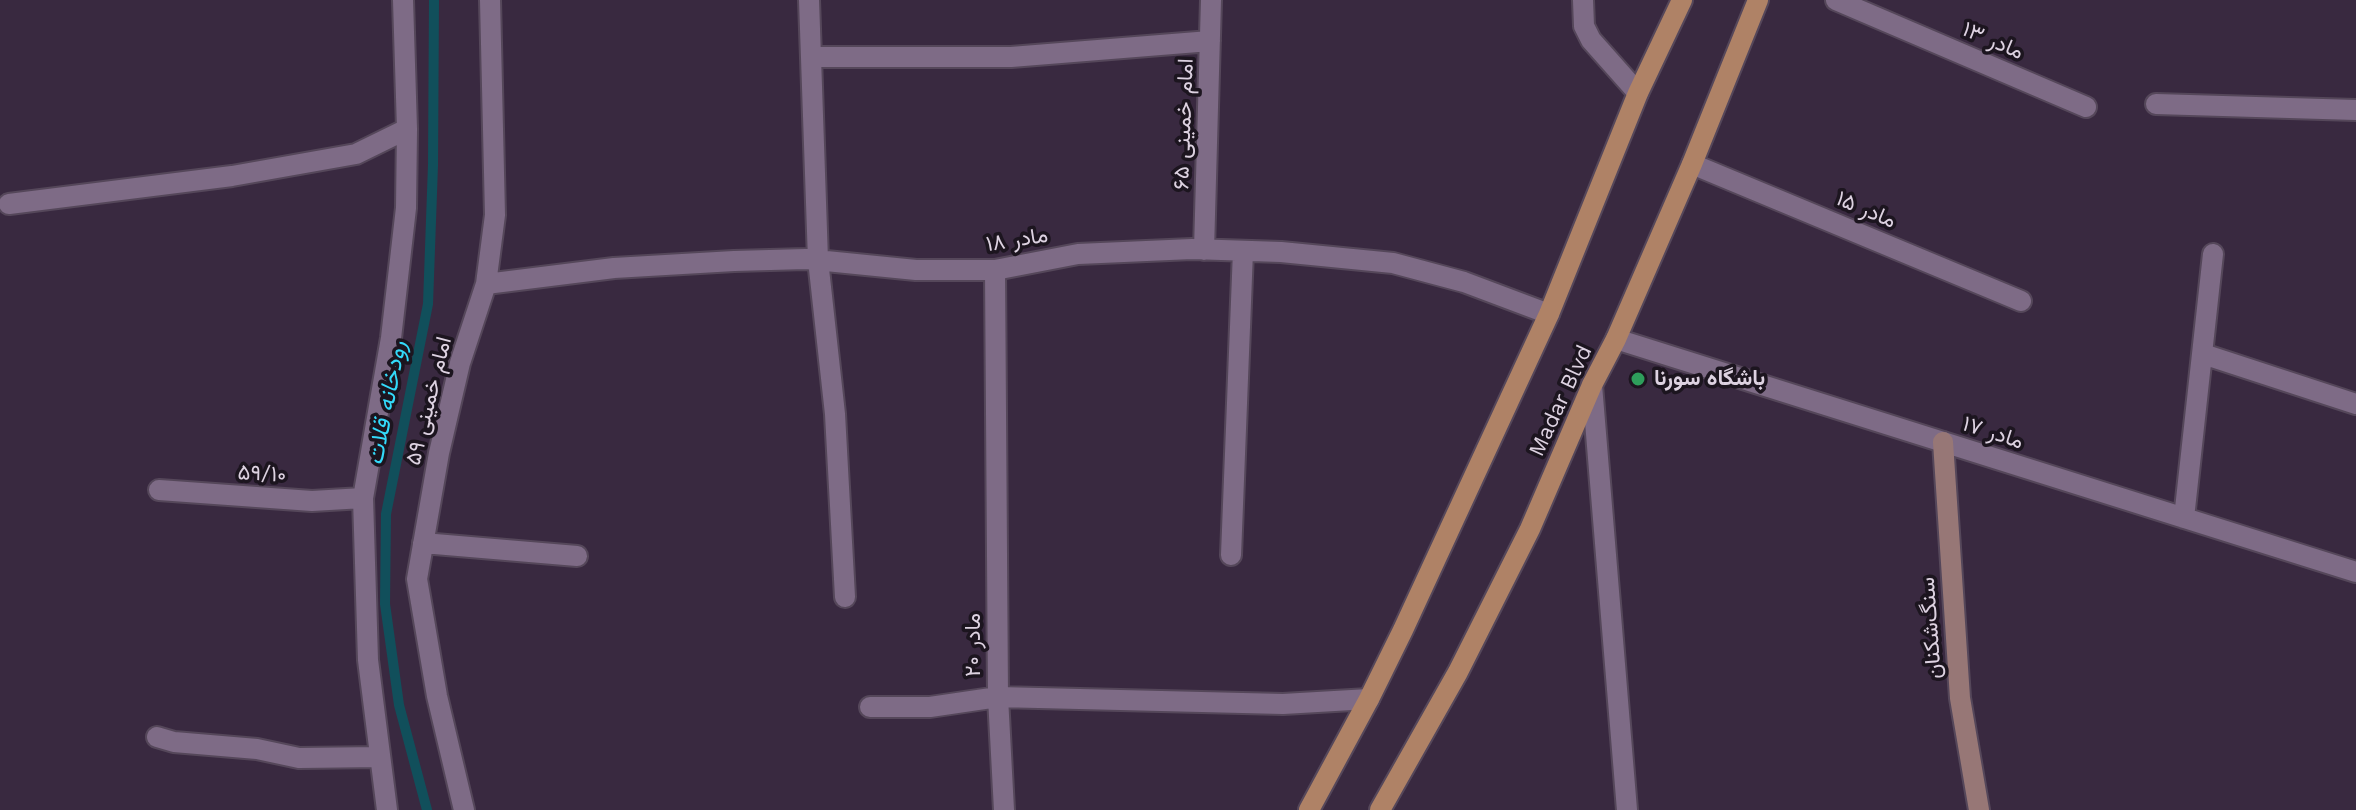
<!DOCTYPE html>
<html>
<head>
<meta charset="utf-8">
<style>
	body { margin:0 }
	canvas { display:block; background:#392940 }
</style>
</head>
<body>
<canvas width="2356" height="810"></canvas>
<script>
const ctx = document.querySelector('canvas').getContext('2d');
ctx.lineJoin = 'round';
const shape = rows => new Path2D(rows.map(r => 'M' + r).join(''));
function stroke(path, color, width, dash) { ctx.strokeStyle = color; ctx.lineWidth = width; ctx.lineCap = dash ? 'butt' : 'round'; ctx.setLineDash(dash || []); ctx.stroke(path); }
function write(font, color, halo, rows, align = 'center') {
  ctx.font = font + ' "Work Sans",Vazirmatn,sans-serif'; ctx.lineWidth = 7; ctx.setLineDash([]); ctx.textBaseline = 'middle'; ctx.strokeStyle = halo; ctx.fillStyle = color; for (const [text, x, y, turn = 0] of rows) {
    ctx.save(); ctx.translate(x, y); ctx.rotate((+turn || 0) * Math.PI / 180); ctx.textAlign = isNaN(turn) ? turn : align; if (halo) ctx.strokeText(text, 0, 0); ctx.fillText(text, 0, 0); ctx.restore();
  }
}
const stream = shape([
	[427,810,399,705,385,604,386,514,428,304,433,165,434,0]
]);
const street = shape([
	[809,0,818,260,835,414,845,597],
	[1583,0,1584,26,1591,40,1638,93],
	[1836,0,2086,107],
	[811,57,1011,57,1210,41],
	[2156,104,2356,110],
	[1692,164,2021,301],
	[9,204,232,176,356,154,407,129],
	[1204,250,1211,0],
	[995,270,998,697,1283,704,1369,699],
	[486,284,614,268,734,261,806,259,916,270,995,270,1078,254,1192,249,1281,252,1393,263,1464,282,1549,314],
	[1616,339,2356,572],
	[2203,354,2356,404],
	[1592,385,1627,810],
	[159,490,312,501,363,498],
	[2184,518,2213,254],
	[423,543,577,556],
	[1231,555,1243,251],
	[870,707,930,707,998,697,1004,810],
	[157,737,174,742,257,749,299,758,380,757],
	[387,810,368,660,363,498,391,338,406,208,407,129,403,0],
	[464,810,437,696,417,579,439,453,460,363,486,284,495,215,490,0]
]);
const secondary = shape([
	[1943,442,1960,698,1979,810]
]);
const primary = shape([
	[1309,810,1369,699,1403,630,1549,314,1638,93,1682,0],
	[1380,810,1458,672,1530,529,1592,385,1616,339,1692,164,1758,0]
]);
const markers = [
	[1638,379,8,"#2e9e5b"]
];
const streetNames = [
	["مادر ۱۳",1993,41,23],
	["امام خمینی ۶۵",1184,124,-88],
	["مادر ۱۵",1866,210,23],
	["مادر ۱۸",1017,240,-9],
	["امام خمینی ۵۹",429,401,-76],
	["Madar Blvd",1561,401,-65],
	["مادر ۱۷",1993,433,18],
	["۵۹/۱۰",262,474,3],
	["سنگ‌شکنان",1931,628,-94],
	["مادر ۲۰",974,645,-90]
];
const poiNames = [
	["باشگاه سورنا",1654,379]
];
const waterNames = [
	["رودخانه قلات",387,403,-79]
];
stroke(stream, '#114f5b', 10);
stroke(street, '#55475a', 24);
stroke(secondary, '#55475a', 24);
stroke(primary, '#55475a', 24);
stroke(street, '#7e6b86', 20);
stroke(secondary, '#977776', 20);
stroke(primary, '#af8266', 20);
for (const [x, y, r, color] of markers) { const dot = new Path2D(); dot.arc(x, y, r, 0, 2 * Math.PI); ctx.fillStyle = color; ctx.fill(dot); stroke(dot, '#1c151f', 3); }
write('22px', '#ddd2e1', '#1c151f', streetNames);
write('bold 22px', '#ddd2e1', '#1c151f', poiNames, 'left');
write('italic 24px', '#33dafa', '#1c151f', waterNames);
</script>
</body>
</html>
